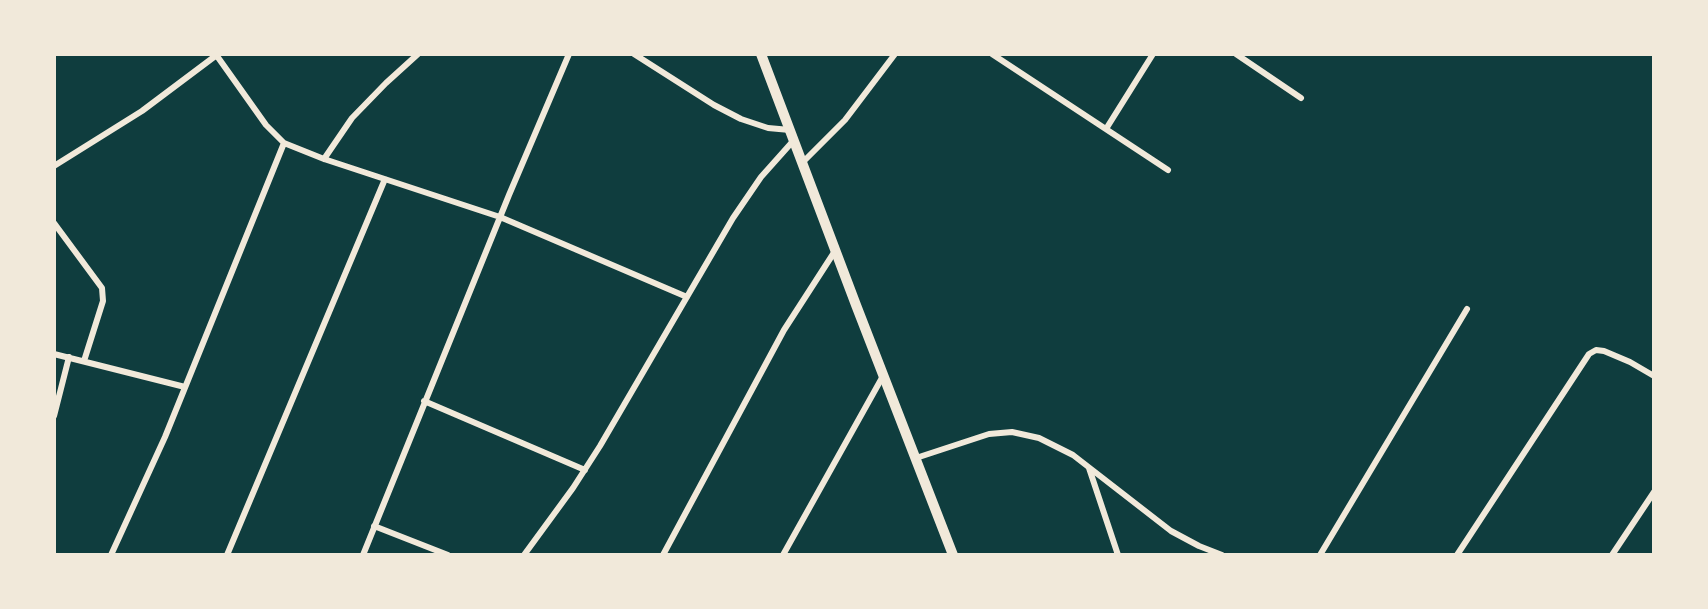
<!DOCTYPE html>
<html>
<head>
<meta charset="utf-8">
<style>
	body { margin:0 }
	#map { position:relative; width:1708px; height:609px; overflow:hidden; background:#0f3d3e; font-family:"Golos Text",sans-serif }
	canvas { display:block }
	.frame { position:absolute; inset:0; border:56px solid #f1e9da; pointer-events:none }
</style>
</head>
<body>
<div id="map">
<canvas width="1708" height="609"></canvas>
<div class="frame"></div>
</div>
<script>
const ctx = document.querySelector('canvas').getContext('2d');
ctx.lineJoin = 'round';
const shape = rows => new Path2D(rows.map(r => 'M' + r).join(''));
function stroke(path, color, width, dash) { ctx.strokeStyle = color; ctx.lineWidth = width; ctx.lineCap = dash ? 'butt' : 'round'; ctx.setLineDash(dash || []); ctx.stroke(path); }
const minor = shape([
	[634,54,714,105,741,119,768,128,790,130],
	[992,54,1168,170],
	[1236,54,1301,98],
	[217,56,266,125,284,143,324,159,500,217,687,297],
	[1106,129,1153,54],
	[324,159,352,118,386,83,418,54],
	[803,162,845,120,895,54],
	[54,166,142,111,218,54],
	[54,223,102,288,103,301,84,361],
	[54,354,185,387],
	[424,401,585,470],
	[54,416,69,357],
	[916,458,989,434,1012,432,1039,438,1073,455,1171,531,1199,546,1222,555],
	[1089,468,1118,555],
	[374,526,448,555],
	[111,555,165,437,284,143],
	[227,555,385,179],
	[363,555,509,195,569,54],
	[524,555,573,488,600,446,733,218,761,177,794,140],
	[663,555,784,330,835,251],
	[783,555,883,376],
	[1320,555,1467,309],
	[1457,555,1589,354,1596,350,1604,351,1630,362,1654,376],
	[1612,555,1654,492]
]);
const tertiary = shape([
	[761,54,856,305,953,555]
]);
stroke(minor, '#f1e9da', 6);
stroke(tertiary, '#f1e9da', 10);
</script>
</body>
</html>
